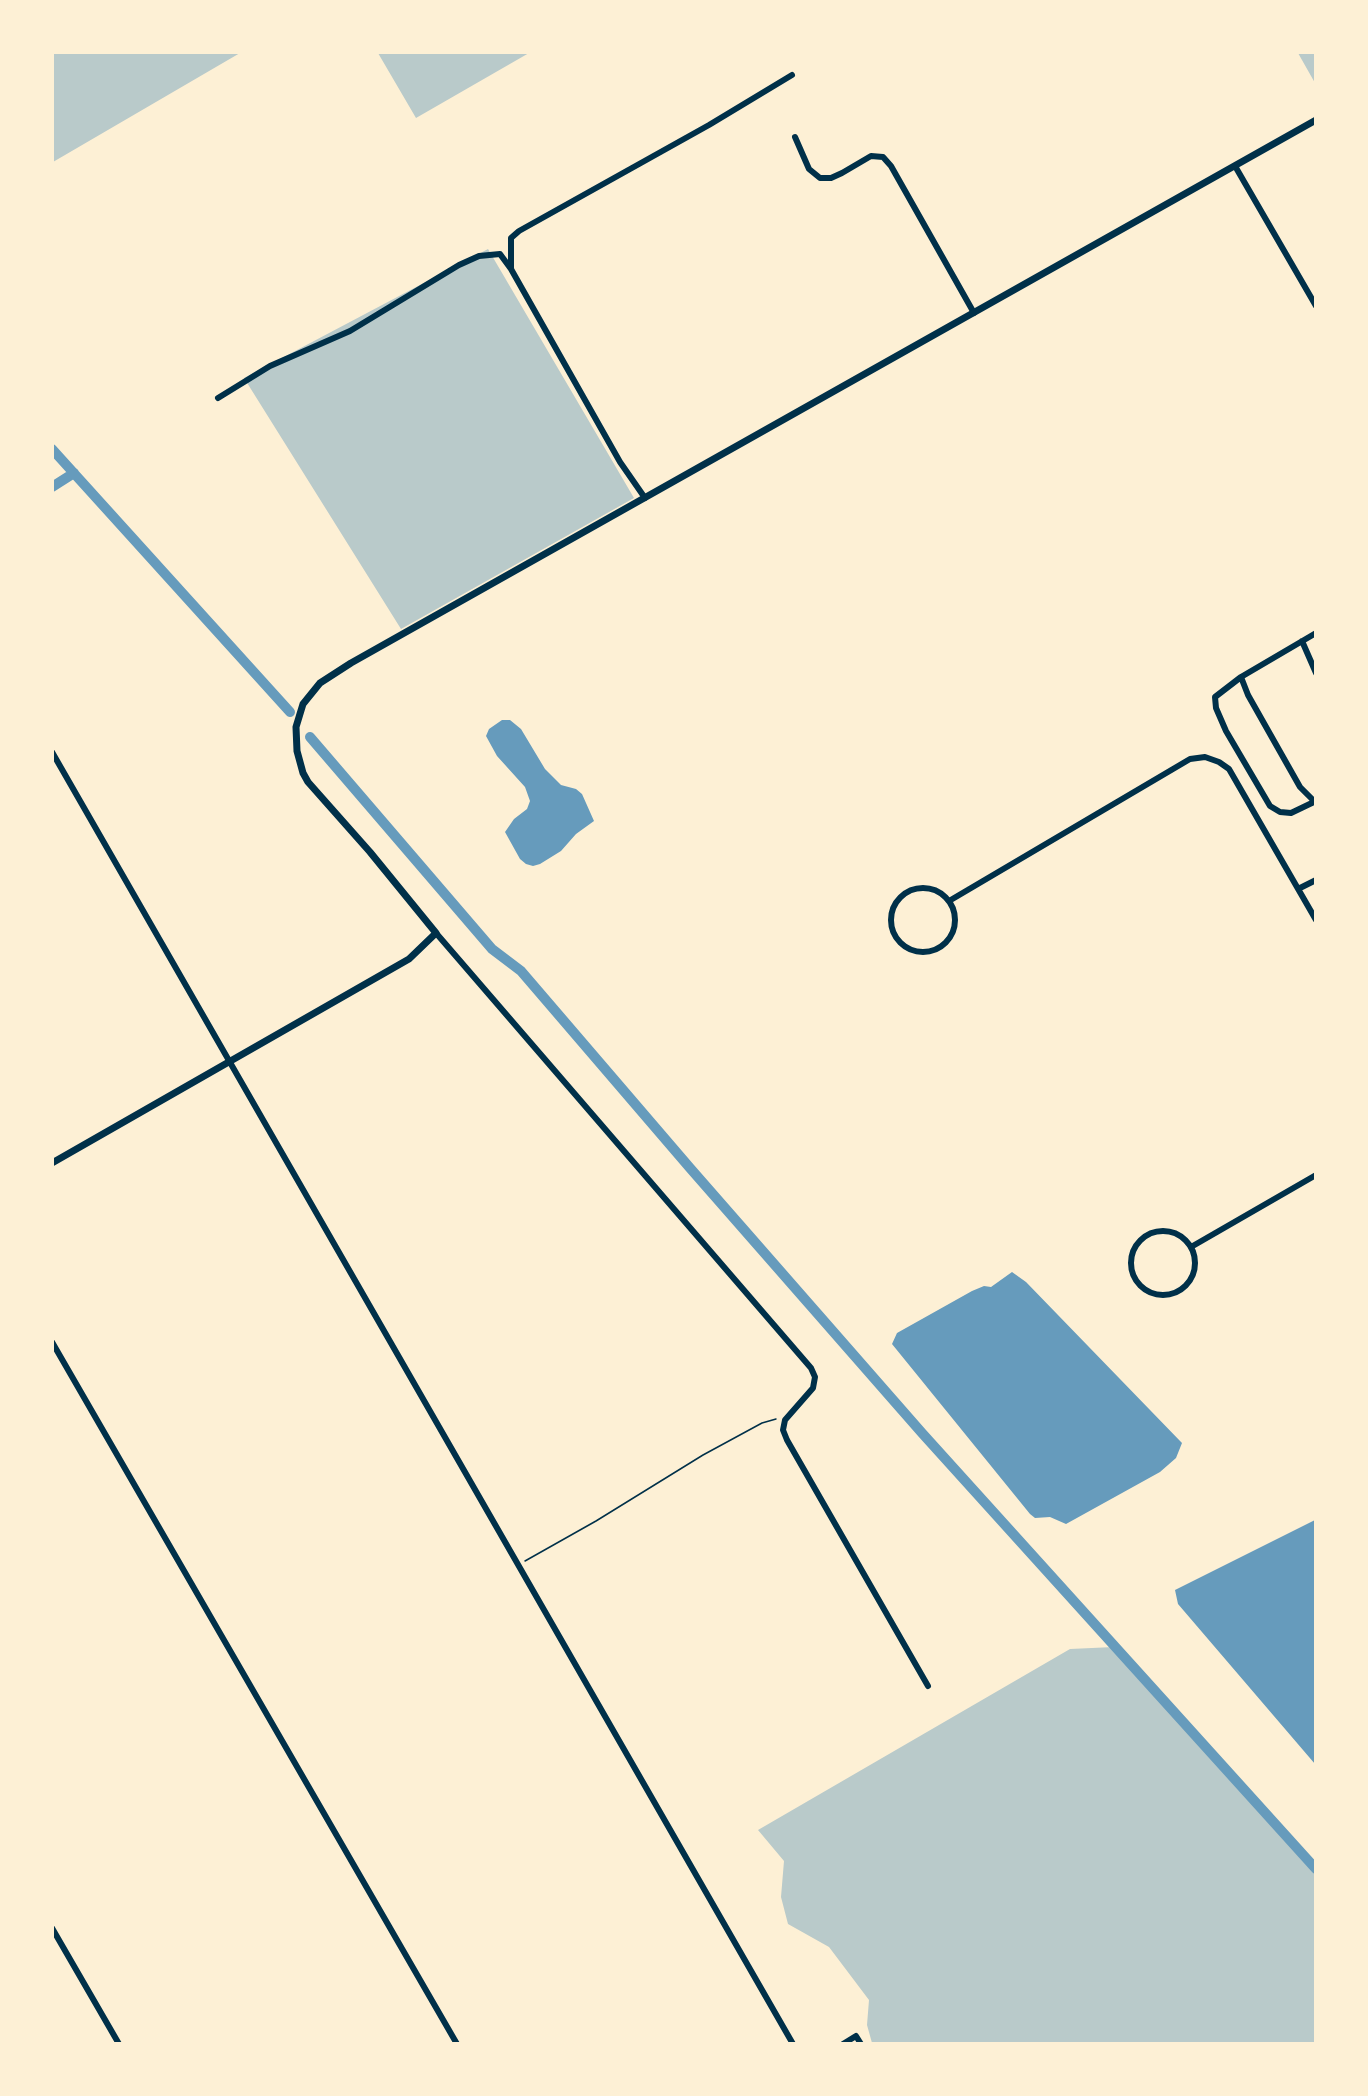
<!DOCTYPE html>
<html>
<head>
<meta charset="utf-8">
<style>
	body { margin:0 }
	#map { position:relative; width:1368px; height:2096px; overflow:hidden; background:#fdf0d5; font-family:Karla,sans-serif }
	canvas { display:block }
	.frame { position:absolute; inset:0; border:54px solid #fdf0d5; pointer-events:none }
</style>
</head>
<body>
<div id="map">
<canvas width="1368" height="2096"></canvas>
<div class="frame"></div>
</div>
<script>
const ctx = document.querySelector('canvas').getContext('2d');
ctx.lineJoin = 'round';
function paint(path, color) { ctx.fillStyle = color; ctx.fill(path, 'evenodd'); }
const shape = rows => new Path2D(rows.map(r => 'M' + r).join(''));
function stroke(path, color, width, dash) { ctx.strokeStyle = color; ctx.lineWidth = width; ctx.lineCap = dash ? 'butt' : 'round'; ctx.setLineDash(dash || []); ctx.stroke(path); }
const green = shape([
	[53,52,240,52,240,53,53,162],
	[378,53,529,53,416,118],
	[1298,53,1315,53,1315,83],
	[488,249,634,498,401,629,244,378],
	[1114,1647,1315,1872,1315,2043,872,2043,867,2025,869,2000,829,1947,788,1924,781,1897,784,1861,758,1830,1070,1649]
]);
const water = shape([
	[502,720,510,720,521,729,545,769,561,785,576,789,582,794,594,821,576,834,561,851,540,864,533,866,526,864,520,859,505,832,514,819,527,809,530,801,525,787,497,756,486,736,489,729],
	[1012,1272,1026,1282,1182,1443,1176,1458,1160,1472,1066,1524,1050,1517,1035,1518,1030,1514,892,1344,897,1333,972,1291,984,1286,991,1287],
	[1315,1520,1315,1764,1178,1604,1175,1590]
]);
const canal = shape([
	[52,449,290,712],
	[52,487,74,473],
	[310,737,492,949,521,971,690,1168,922,1433,1316,1869]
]);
const path = shape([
	[525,1561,596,1521,703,1455,762,1423,776,1419]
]);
const minor = shape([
	[795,137,809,169,820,178,831,178,842,173,871,156,883,157,891,166,974,313],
	[1235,166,1316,306],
	[511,268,511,238,519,231,709,125,792,75],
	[218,398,270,366,350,331,459,265,479,256,500,254,511,269,620,462,645,498],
	[1316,633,1241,677,1215,697,1216,708,1226,731,1270,806,1280,812,1291,813,1316,801],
	[1302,641,1316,673],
	[1241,677,1248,695,1300,787,1315,802],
	[52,752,793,2044],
	'891 920a32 32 0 1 1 64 0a32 32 0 1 1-64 0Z',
	[1298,889,1316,880],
	[949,901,1190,759,1205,757,1219,762,1229,769,1316,920],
	[436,933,811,1368,815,1377,813,1388,785,1420,783,1430,787,1440,928,1686],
	'1131 1263a32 32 0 1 1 64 0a32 32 0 1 1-64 0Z',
	[1191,1247,1316,1175],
	[52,1342,457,2044],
	[52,1928,119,2044],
	[843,2044,856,2036,861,2044]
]);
const tertiary = shape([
	[52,1163,409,959,436,933,370,852,308,782,303,773,297,751,296,727,303,704,320,683,351,663,1316,120]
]);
paint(green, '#b9caca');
paint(water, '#669bbc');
stroke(canal, '#669bbc', 10);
stroke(path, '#003049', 1.5);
stroke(minor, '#003049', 6);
stroke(tertiary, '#003049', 7);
</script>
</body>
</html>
